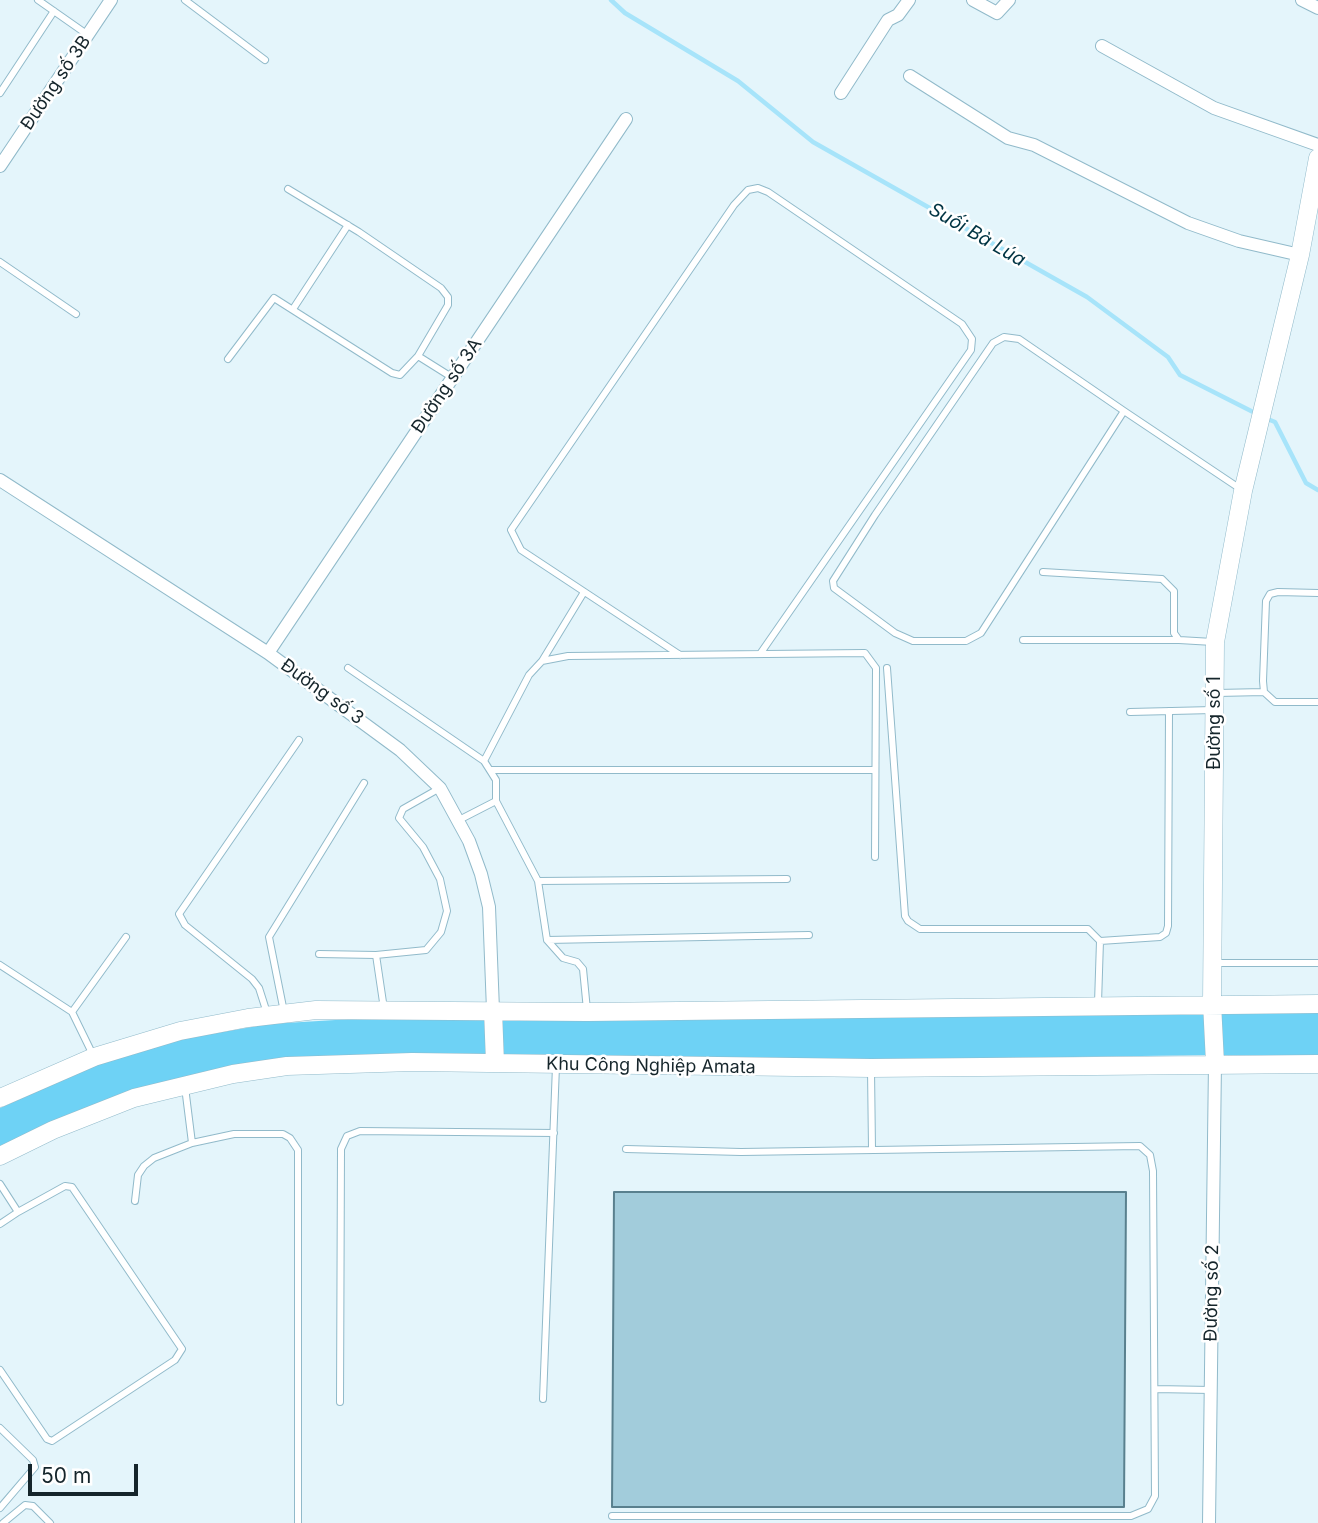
<!DOCTYPE html>
<html>
<head>
<meta charset="utf-8">
<style>
	body { margin:0 }
	#map { position:relative; width:1318px; height:1523px; overflow:hidden; background:#e4f5fb; font-family:Inter,sans-serif }
	canvas { display:block }
	.scale { position:absolute; left:28px; top:1464px; width:110px; height:32px; box-sizing:border-box; border:4px solid #15252b; border-top:0; padding-left:9px; font-size:21px; line-height:24px; white-space:nowrap; color:#15252b; -webkit-text-stroke:5px #fff; paint-order:stroke }
</style>
</head>
<body>
<div id="map">
<canvas width="1318" height="1523"></canvas>
<div class="scale">50 m</div>
</div>
<script>
const ctx = document.querySelector('canvas').getContext('2d');
ctx.lineJoin = 'round';
function paint(path, color) { ctx.fillStyle = color; ctx.fill(path, 'evenodd'); }
const shape = rows => new Path2D(rows.map(r => 'M' + r).join(''));
function stroke(path, color, width, dash) { ctx.strokeStyle = color; ctx.lineWidth = width; ctx.lineCap = dash ? 'butt' : 'round'; ctx.setLineDash(dash || []); ctx.stroke(path); }
function write(font, color, halo, rows, align = 'center') {
  ctx.font = font + ' Inter,sans-serif'; ctx.lineWidth = 5; ctx.setLineDash([]); ctx.textBaseline = 'middle'; ctx.strokeStyle = halo; ctx.fillStyle = color; for (const [text, x, y, turn = 0] of rows) {
    ctx.save(); ctx.translate(x, y); ctx.rotate((+turn || 0) * Math.PI / 180); ctx.textAlign = isNaN(turn) ? turn : align; if (halo) ctx.strokeText(text, 0, 0); ctx.fillText(text, 0, 0); ctx.restore();
  }
}
const green = shape([
	[1207,1012,1209,1055,870,1060,499,1055,499,1019],
	[1217,1012,1318,1013,1318,1056,1219,1055],
	[385,1017,489,1019,490,1054,285,1058,0,1147,0,1108,96,1065,182,1039,269,1024]
]);
const stream = shape([
	[611,0,625,13,738,81,813,142,1087,297,1168,357,1180,375,1257,414],
	[1265,418,1275,422,1306,483,1318,490]
]);
const building = shape([
	[614,1192,1126,1192,1124,1507,612,1507,614,1192]
]);
const lane = shape([
	[38,0,88,35],
	[185,0,265,60],
	[0,93,54,11],
	[288,189,359,232,441,288,448,297,448,305,418,356],
	[0,262,76,314],
	[293,309,348,225],
	[228,359,274,298,392,373,400,375,418,356,453,378],
	[1124,411,981,633,966,641,913,641,895,633,834,588,833,581,875,515,993,343,1004,337,1019,339,1124,411,1242,490],
	[1043,572,1162,579,1174,591,1174,633,1179,640,1213,642],
	[1318,593,1278,592,1270,594,1266,601,1263,681,1264,692,1275,702,1318,702],
	[1023,640,1179,640],
	[680,655,521,550,511,530,734,205,748,190,758,188,768,192,962,324,972,339,971,350,760,654],
	[542,661,584,592],
	[348,668,484,761,496,780,496,801,459,820],
	[887,668,905,916,908,921,920,929,1088,929,1100,941,1098,1003],
	[1217,693,1264,692],
	[1130,712,1213,710],
	[484,761,529,675,542,661,568,656,865,653,876,668,875,857],
	[490,770,875,770],
	[496,801,538,881,547,940,563,958,577,962,583,969,587,1010],
	[538,881,787,879],
	[547,940,809,935],
	[1100,941,1160,937,1166,933,1168,926,1169,711],
	[319,954,376,955,384,1009],
	[376,955,426,950,441,932,447,911,440,879,423,847,399,818,403,809,440,788],
	[1215,963,1318,963],
	[0,965,72,1012,93,1055],
	[72,1012,126,937],
	[284,1012,269,937,364,783],
	[267,1013,259,988,252,979,185,925,179,914,299,740],
	[871,1070,872,1149],
	[192,1143,234,1134,283,1134,290,1138,298,1150,298,1523],
	[0,1184,18,1212,65,1186,72,1187,182,1349,175,1360,52,1441,47,1439,0,1370],
	[135,1201,138,1175,144,1166,154,1158,192,1143,185,1087],
	[0,1224,18,1212],
	[1155,1389,1211,1390],
	[543,1399,556,1066],
	[340,1402,341,1149,347,1136,360,1131,554,1133],
	[0,1428,33,1460,35,1467,0,1508],
	[612,1516,1131,1516,1148,1509,1155,1496,1153,1171,1150,1155,1140,1146,741,1152,626,1149],
	[3,1523,25,1505,33,1506,50,1523]
]);
const street = shape([
	[973,0,997,13,1009,0],
	[1302,0,1318,8],
	[1102,46,1214,108,1318,145],
	[910,76,1008,138,1034,145,1188,223,1239,241,1300,255],
	[841,93,888,20,898,15,909,0],
	[0,166,111,0],
	[0,480,268,653,400,750,440,788,469,841,481,874,489,907,493,1010],
	[268,653,626,119],
	[1209,1523,1215,1063]
]);
const secondary = shape([
	[493,1010,495,1063],
	[1215,1063,1212,1003,1215,642,1243,491,1300,255,1318,158],
	[0,1098,94,1057,180,1031,248,1018,316,1010,587,1012,1318,1004],
	[0,1156,53,1130,134,1098,233,1074,287,1066,412,1062,871,1068,1318,1064]
]);
const streetNames = [
	["Đường số 3B",56,83,-56],
	["Đường số 3A",447,386,-56],
	["Đường số 3",322,692,36],
	["Đường số 1",1215,723,-90],
	["Khu Công Nghiệp Amata",651,1066,1],
	["Đường số 2",1212,1293,-89]
];
const waterNames = [
	["Suối Bà Lúa",977,235,30]
];
paint(green, '#6ed2f5');
stroke(stream, '#a7e4fa', 4.5);
paint(building, '#a2ccdb');
stroke(building, '#59808e', 2);
stroke(lane, '#91baca', 8);
stroke(street, '#91baca', 14);
stroke(secondary, '#91baca', 19);
stroke(lane, '#fff', 6);
stroke(street, '#fff', 12);
stroke(secondary, '#fff', 18);
write('18px', '#15252b', '#fff', streetNames);
write('italic 19px', '#003443', '#fff', waterNames);
</script>
</body>
</html>
